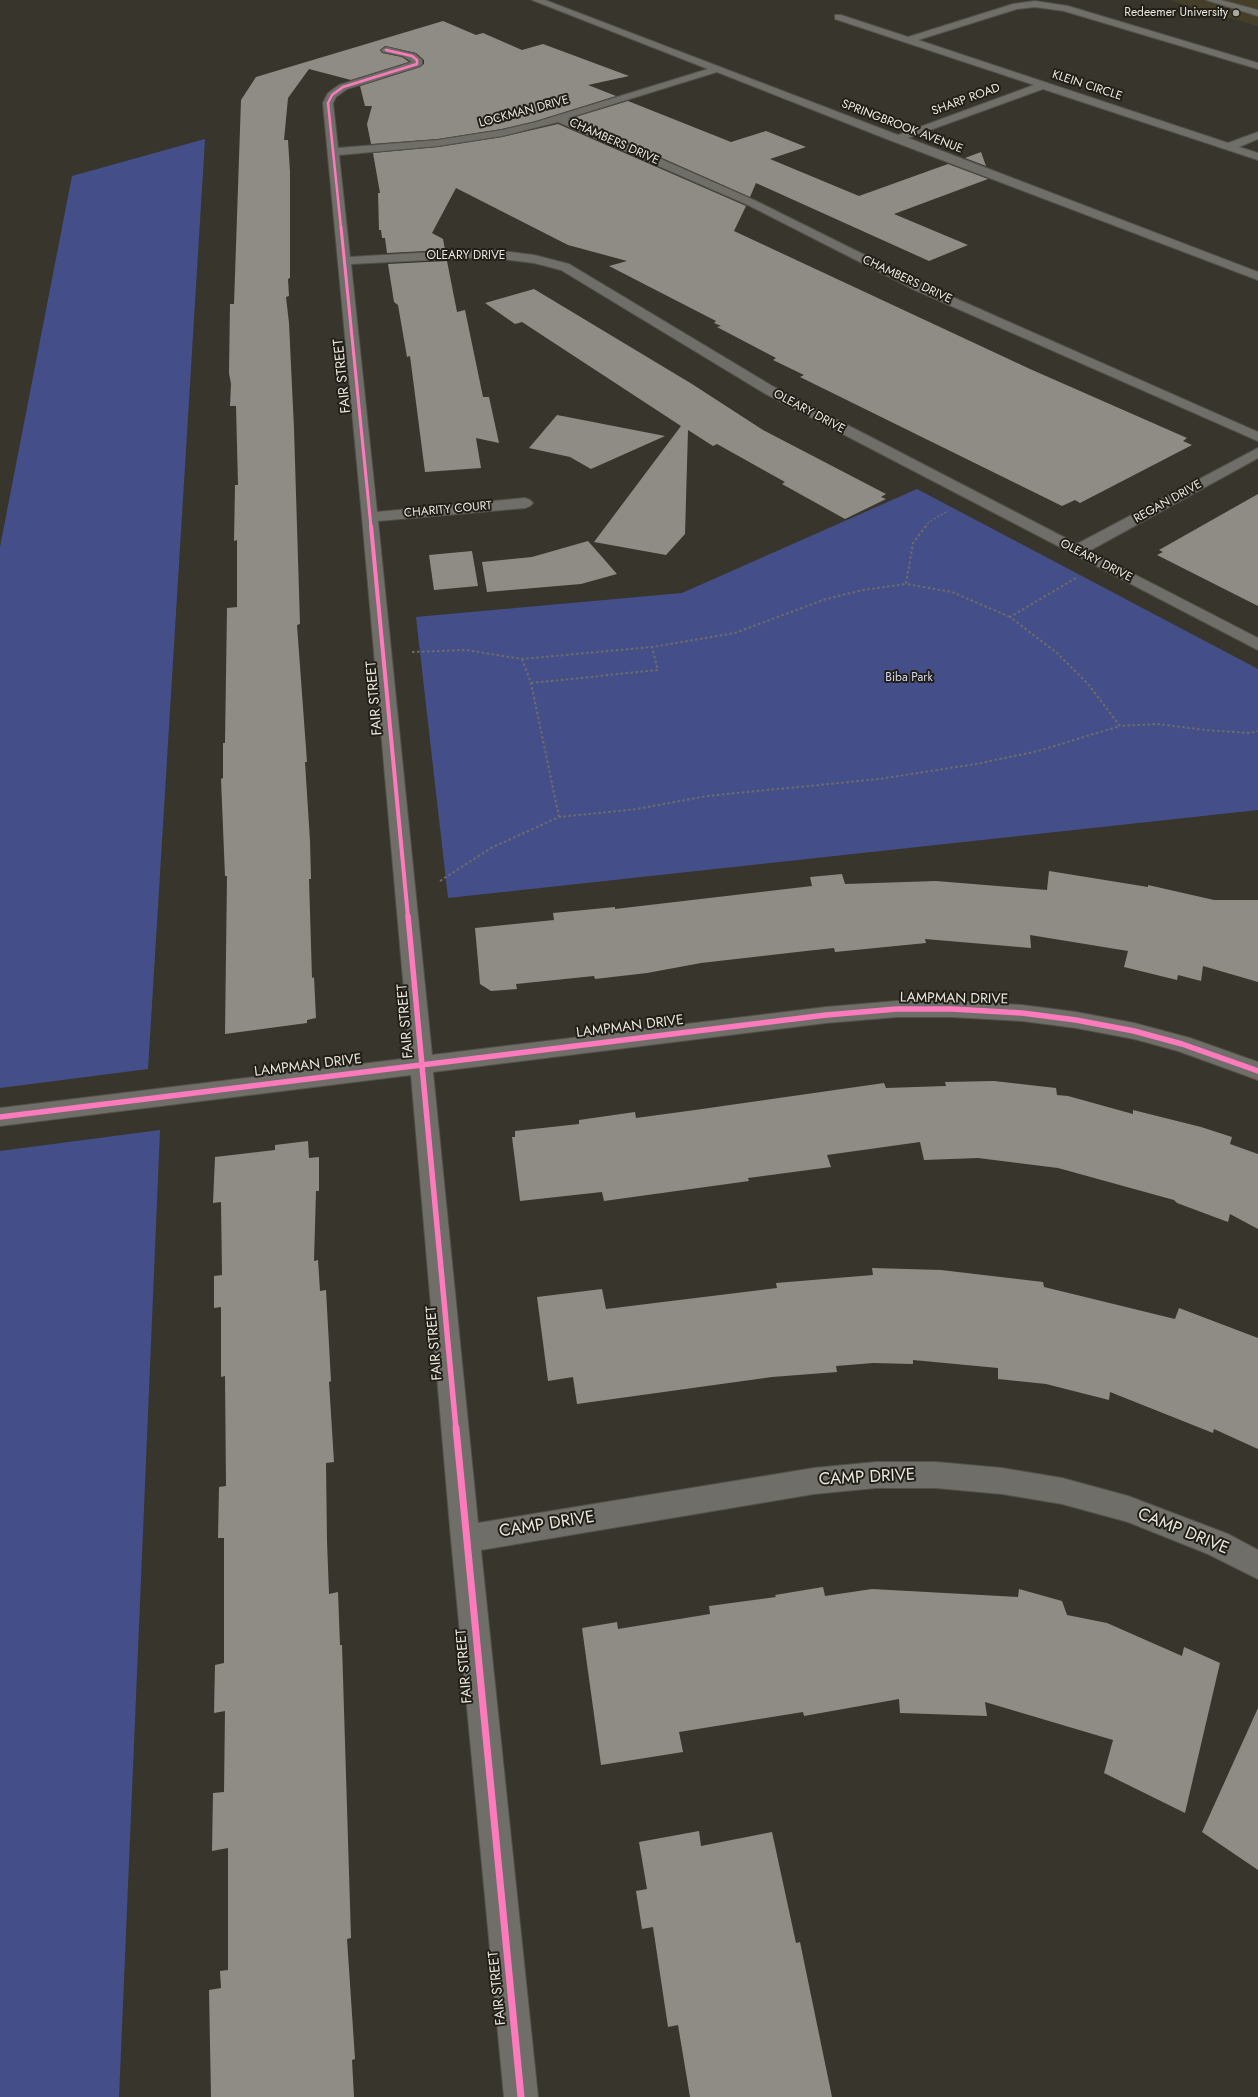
<!DOCTYPE html>
<html>
<head>
<meta charset="utf-8">
<style>
	body { margin:0 }
	canvas { display:block; background:#38352c }
</style>
</head>
<body>
<canvas width="1258" height="2097"></canvas>
<script>
const ctx = document.querySelector('canvas').getContext('2d');
ctx.lineJoin = 'round';
function paint(path, color) { ctx.fillStyle = color; ctx.fill(path, 'evenodd'); }
const shape = rows => new Path2D(rows.map(r => 'M' + r).join(''));
function stroke(path, color, width, dash) { ctx.strokeStyle = color; ctx.lineWidth = width; ctx.lineCap = dash ? 'butt' : 'round'; ctx.setLineDash(dash || []); ctx.stroke(path); }
function write(font, color, halo, rows, align = 'center') {
  ctx.font = font + ' Jost,sans-serif'; ctx.lineWidth = 4; ctx.setLineDash([]); ctx.textBaseline = 'middle'; ctx.strokeStyle = halo; ctx.fillStyle = color; for (const [text, x, y, turn = 0] of rows) {
    ctx.save(); ctx.translate(x, y); ctx.rotate((+turn || 0) * Math.PI / 180); ctx.textAlign = isNaN(turn) ? turn : align; if (halo) ctx.strokeText(text, 0, 0); ctx.fillText(text, 0, 0); ctx.restore();
  }
}
const built = shape([
	[1169,0,1258,0,1258,26]
]);
const green = shape([
	[205,139,148,1069,0,1088,0,547,72,176],
	[917,489,1258,669,1258,810,448,898,416,617,682,593],
	[160,1130,119,2097,0,2097,0,1151]
]);
const building = shape([
	[443,21,476,35,483,33,522,50,543,44,629,76,588,85,616,96,536,121,502,129,438,139,371,144,367,124,372,106,365,106,360,86,420,67,424,64,424,60,416,53,385,46,380,50,382,53,402,57,409,62,351,80,309,69,288,98,284,140,288,140,290,172,290,278,288,279,289,296,286,297,289,323,294,429,300,624,297,625,307,762,305,762,310,841,311,879,309,879,312,978,314,977,316,1018,307,1020,307,1023,225,1034,227,876,225,876,221,779,223,778,223,743,225,743,227,608,237,607,237,540,234,541,235,485,238,485,236,406,230,406,231,384,229,373,230,304,234,304,241,100,256,77],
	[628,101,731,142,766,131,806,147,770,159,859,196,948,164,988,179,894,214,968,245,929,261,756,183,750,197,572,118],
	[558,124,746,206,734,231,1030,369,1187,438,1183,441,1192,445,1080,503,1075,500,1062,506,800,377,804,375,773,360,776,358,717,327,721,326,714,323,716,321,609,266,627,261,568,245,456,188,432,233,443,239,445,250,387,253,385,238,382,238,381,230,379,230,378,193,380,193,373,153,438,147,502,137],
	[981,152,986,166,965,158],
	[447,261,457,312,465,310,483,397,489,397,499,443,476,438,481,468,425,472,410,356,407,357,398,305,394,302,388,264],
	[534,289,692,384,763,430,886,494,881,497,886,499,845,519,782,484,785,482,717,444,713,446,688,430,685,534,666,555,594,542,681,426,522,322,515,324,485,303],
	[557,415,665,436,591,469,570,457,529,448],
	[1258,494,1258,606,1157,555,1163,552,1159,550],
	[588,541,617,574,581,584,487,592,482,562,532,557],
	[472,551,478,586,434,590,429,555],
	[1049,871,1148,887,1148,885,1214,900,1258,900,1258,982,1203,966,1201,981,1178,975,1177,980,1124,967,1128,951,1030,935,1031,948,925,939,926,943,835,952,834,948,806,951,701,963,647,973,595,979,594,976,516,984,517,989,491,991,480,984,475,928,554,920,553,913,615,907,615,909,812,886,810,877,842,874,845,884,936,881,1047,890],
	[994,1081,1056,1088,1057,1095,1068,1096,1133,1114,1133,1110,1201,1127,1232,1137,1230,1144,1258,1154,1258,1229,1230,1214,1228,1222,1177,1203,1174,1200,1058,1168,978,1158,924,1160,920,1142,827,1155,831,1167,748,1178,749,1181,604,1201,602,1192,520,1201,512,1137,515,1137,515,1131,579,1124,579,1120,635,1112,636,1118,695,1110,884,1083,886,1088,946,1086,945,1082],
	[308,1141,309,1158,319,1157,319,1191,316,1191,314,1261,318,1260,320,1291,326,1290,331,1381,329,1382,334,1462,326,1463,327,1541,329,1594,338,1592,340,1645,342,1645,351,1938,347,1939,355,2059,352,2060,354,2097,211,2097,209,1990,221,1988,220,1971,228,1970,228,1848,212,1851,213,1793,224,1792,225,1711,214,1713,215,1665,224,1663,224,1538,218,1538,219,1487,226,1486,225,1376,221,1377,221,1307,214,1308,214,1276,222,1275,221,1202,213,1203,215,1157,275,1150,275,1145],
	[872,1268,941,1270,1043,1282,1044,1287,1175,1319,1179,1308,1258,1338,1258,1449,1214,1429,1213,1433,1110,1392,1109,1400,1046,1384,998,1379,998,1368,913,1360,913,1364,873,1363,836,1366,837,1372,772,1377,577,1404,573,1377,548,1381,537,1297,602,1289,606,1309,777,1288,776,1283,873,1275],
	[823,1587,825,1596,872,1589,1018,1597,1019,1589,1062,1601,1067,1615,1107,1623,1182,1656,1184,1647,1220,1663,1185,1813,1104,1773,1113,1740,985,1702,987,1716,900,1713,899,1699,804,1716,803,1712,679,1732,683,1752,601,1765,582,1628,617,1622,618,1629,710,1614,709,1606,776,1597,775,1595],
	[1258,1708,1258,1870,1202,1832],
	[699,1831,701,1846,772,1832,796,1943,800,1942,832,2097,690,2097,678,2025,668,2027,653,1927,642,1929,636,1891,647,1889,639,1842]
]);
const pathFar1 = shape([
	[925,527,929,522,948,511]
]);
const path = shape([
	[926,526,913,543,906,584,952,592,1010,617],
	[1076,578,1010,617,1057,653,1088,684,1120,726,1158,724,1205,730,1250,733,1258,731],
	[412,652,466,650,522,659,652,647,735,633,826,599,863,590,906,584],
	[522,659,531,683,559,817],
	[531,683,658,670,652,647],
	[440,881,491,848,559,817,637,809,707,796,879,779,976,764,1038,751,1120,726]
]);
const minor = shape([
	[532,0,545,0,898,135,1034,85,835,19,835,15,841,15,908,37,1013,4,1035,1,1068,6,1258,63,1258,69,1064,11,1035,7,1017,9,918,40,1228,143,1258,132,1258,139,1239,147,1258,153,1258,160,1043,89,908,138,1258,272,1258,280,892,141,717,72,568,118,756,201,923,284,1258,432,1258,441,915,290,748,205,558,122,502,136,438,146,339,155,350,257,486,249,534,255,569,264,774,387,1077,544,1258,448,1258,458,1089,551,1258,638,1258,650,764,393,561,270,534,263,486,257,351,264,377,512,525,498,530,500,533,503,530,506,525,508,378,521,432,1055,826,1007,897,1001,952,1001,1022,1005,1076,1012,1134,1023,1190,1038,1258,1062,1258,1080,1178,1051,1134,1039,1076,1028,1022,1021,952,1017,897,1017,826,1023,433,1072,478,1523,814,1468,876,1462,936,1462,1002,1468,1062,1478,1128,1496,1228,1534,1258,1550,1258,1579,1208,1554,1128,1522,1062,1504,1002,1494,936,1488,876,1488,814,1494,481,1550,538,2097,504,2097,451,1539,411,1075,0,1126,0,1108,410,1058,362,517,323,103,328,93,339,85,412,62,403,56,383,52,381,50,386,47,415,54,422,60,422,64,420,66,347,89,336,97,333,103,338,148,438,140,502,130,536,122,708,69,532,0],
	[1206,0,1221,0,1258,10,1258,16,1206,0]
]);
const cyclewayFar4 = shape([
	[341,228,328,103,332,95,343,87,417,64,417,60,412,56,386,50]
]);
const cyclewayFar3 = shape([
	[341,227,371,527]
]);
const cyclewayFar2 = shape([
	[371,526,408,917]
]);
const cyclewayFar1 = shape([
	[408,916,456,1429],
	[0,1117,826,1015,897,1009,952,1009,1022,1013,1076,1020,1134,1031,1182,1044,1258,1071]
]);
const cycleway = shape([
	[456,1428,521,2097]
]);
const markers = [
	[1236,13,4,"#aba89e"]
];
const farPoinames = [
	["Redeemer University",1228,13]
];
const farStreetnames = [
	["KLEIN CIRCLE",1087,86,18],
	["SHARP ROAD",966,100,-20],
	["LOCKMAN DRIVE",524,112,-15],
	["SPRINGBROOK AVENUE",902,127,21],
	["CHAMBERS DRIVE",614,142,24],
	["OLEARY DRIVE",466,256],
	["CHAMBERS DRIVE",907,280,25],
	["OLEARY DRIVE",809,412,28],
	["REGAN DRIVE",1168,502,-29],
	["CHARITY COURT",448,510,-5],
	["OLEARY DRIVE",1096,561,27]
];
const farParknames = [
	["Biba Park",909,678]
];
const streetNames = [
	["FAIR STREET",343,376,-96],
	["FAIR STREET",375,698,-95],
	["LAMPMAN DRIVE",954,999,1],
	["FAIR STREET",406,1021,-95],
	["LAMPMAN DRIVE",630,1027,-7],
	["LAMPMAN DRIVE",308,1066,-7],
	["FAIR STREET",435,1343,-95],
	["FAIR STREET",465,1666,-95],
	["FAIR STREET",498,1988,-96]
];
const nearStreetnames = [
	["CAMP DRIVE",867,1478,-3],
	["CAMP DRIVE",547,1525,-9],
	["CAMP DRIVE",1183,1532,22]
];
paint(built, '#453f2a');
paint(green, '#444f89');
paint(building, '#8f8c85');
stroke(minor, '#535149', 2);
stroke(pathFar1, '#6e6c67', 1.5, [2, 2]);
stroke(path, '#6e6c67', 2, [2.5, 2.5]);
paint(minor, '#706e68');
stroke(cyclewayFar4, '#fd7abc', 2.5);
stroke(cyclewayFar3, '#fd7abc', 3);
stroke(cyclewayFar2, '#fd7abc', 4);
stroke(cyclewayFar1, '#fd7abc', 5.5);
stroke(cycleway, '#fd7abc', 7);
for (const [x, y, r, color] of markers) { const dot = new Path2D(); dot.arc(x, y, r, 0, 2 * Math.PI); ctx.fillStyle = color; ctx.fill(dot); stroke(dot, '#211f18', 1.5); }
write('12px', '#e9e6dc', '#211f18', farPoinames, 'right');
write('12px', '#e9e6dc', '#211f18', farStreetnames);
write('12px', '#d4daf0', '#211f18', farParknames);
write('14px', '#e9e6dc', '#211f18', streetNames);
write('17px', '#e9e6dc', '#211f18', nearStreetnames);
</script>
</body>
</html>
